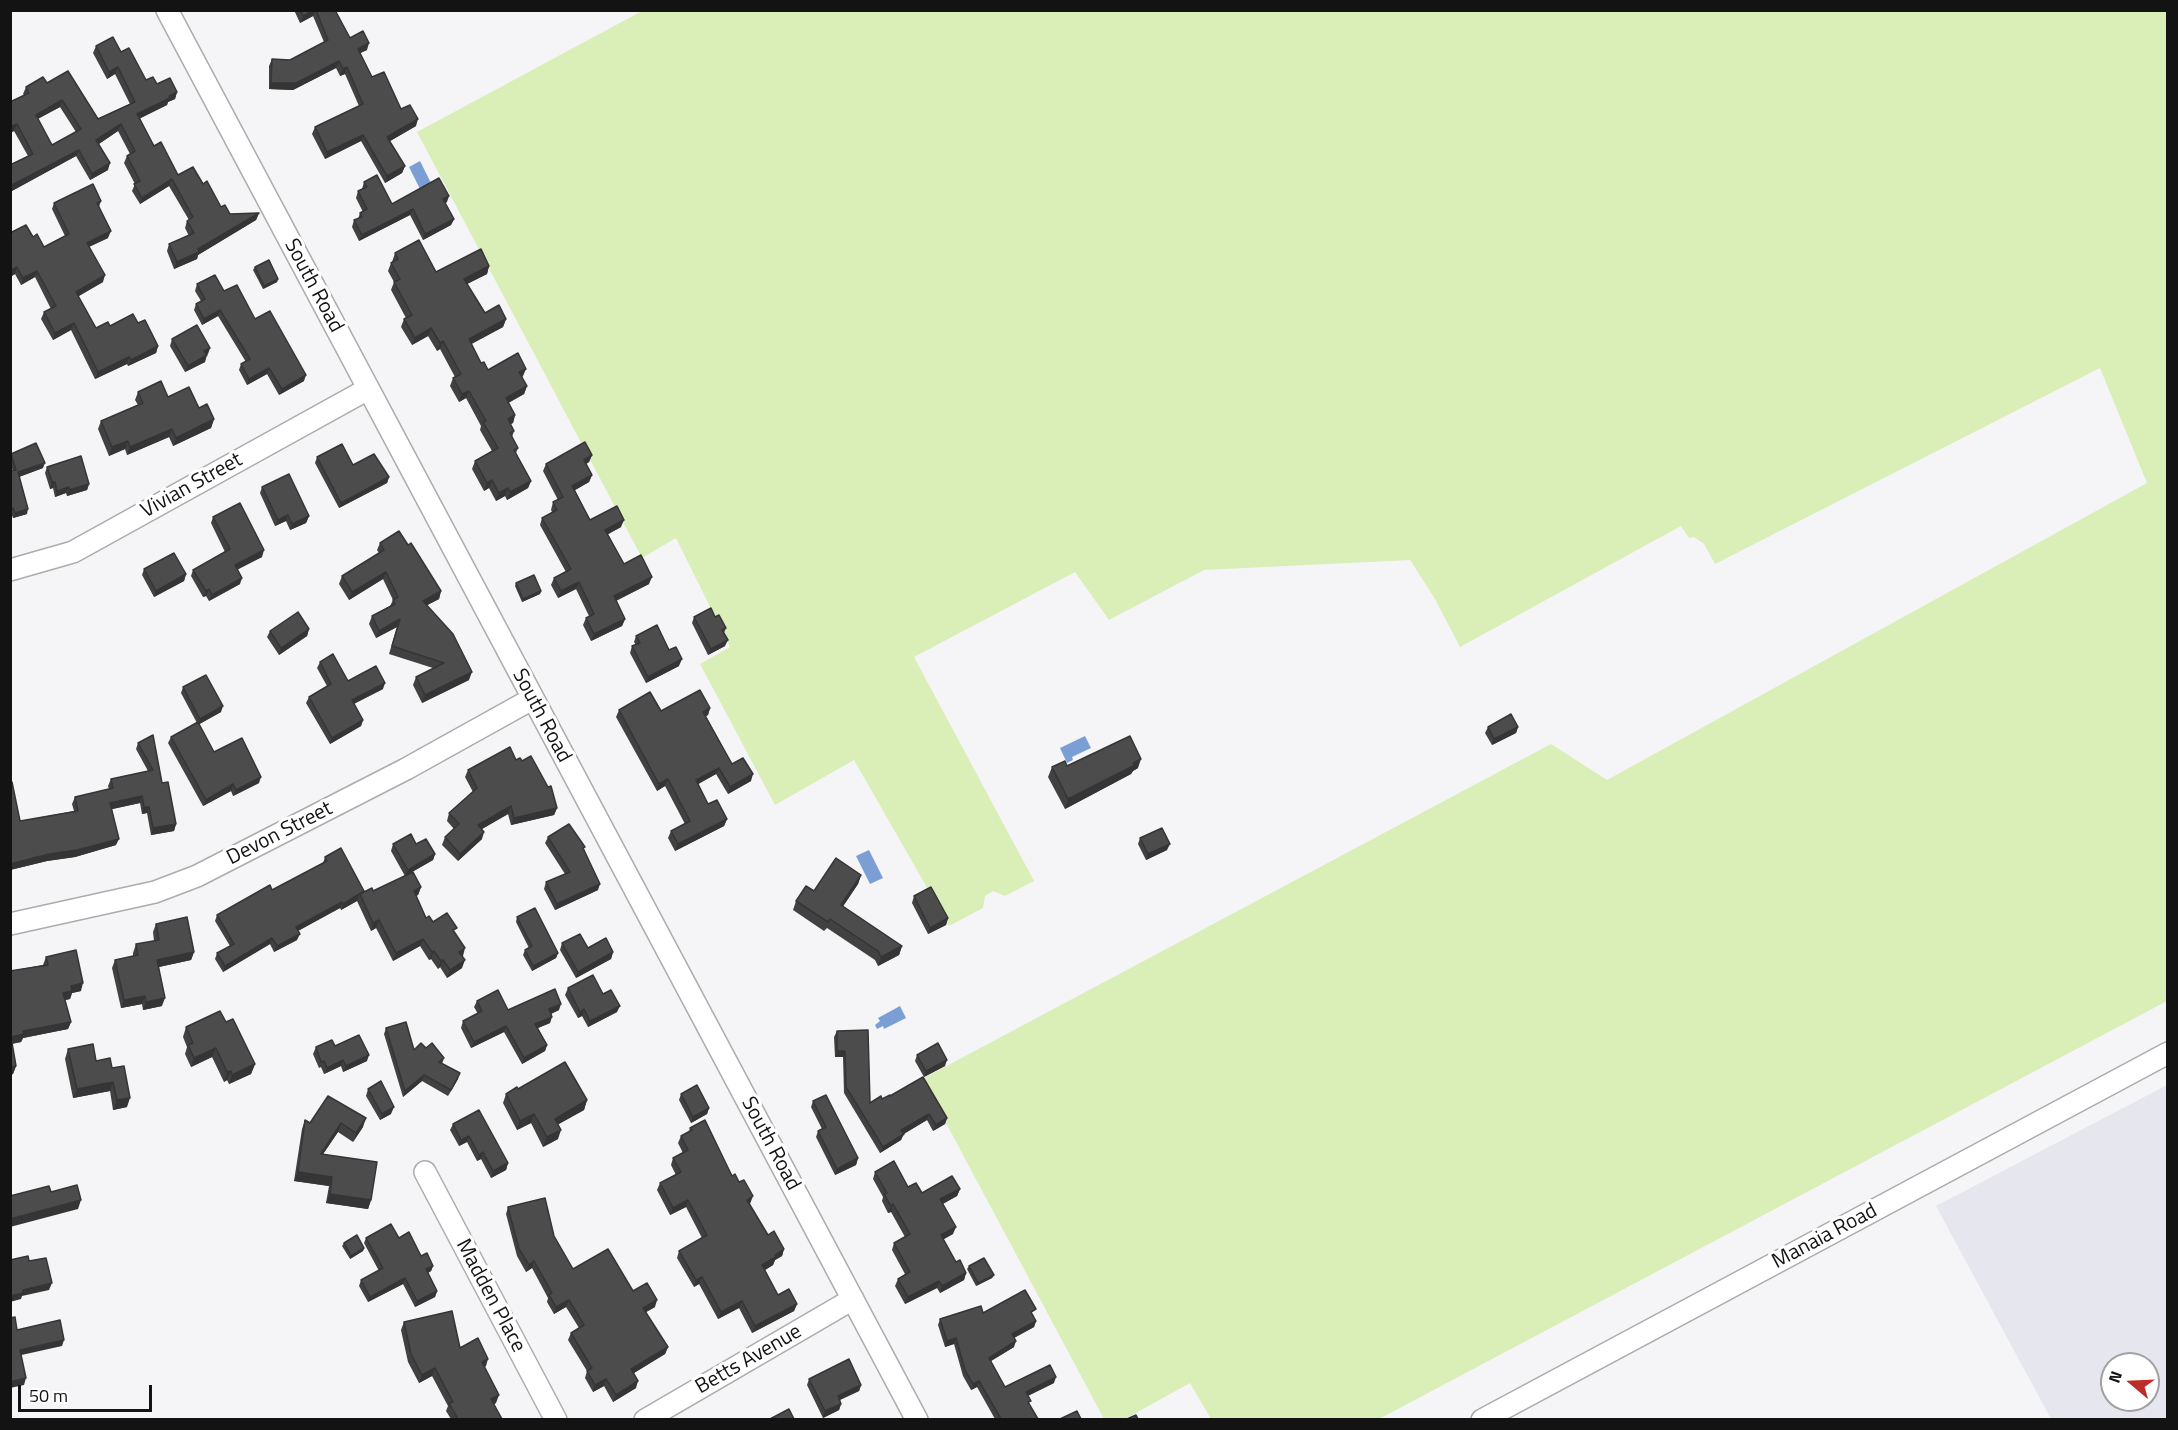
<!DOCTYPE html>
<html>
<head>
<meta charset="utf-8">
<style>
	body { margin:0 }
	#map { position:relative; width:2178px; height:1430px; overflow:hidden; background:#f5f5f7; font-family:"Titillium Web",sans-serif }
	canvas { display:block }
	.frame { position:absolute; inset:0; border:12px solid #131314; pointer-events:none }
	.north { position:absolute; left:2100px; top:1352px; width:60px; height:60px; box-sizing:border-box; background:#fff; border:2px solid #a1a1a1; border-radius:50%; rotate:289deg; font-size:16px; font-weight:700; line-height:24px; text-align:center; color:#131314 }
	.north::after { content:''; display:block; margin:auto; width:21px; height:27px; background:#bc2d2a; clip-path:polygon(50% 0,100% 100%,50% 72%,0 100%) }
	.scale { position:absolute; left:18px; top:1385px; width:134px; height:27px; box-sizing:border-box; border:3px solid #131314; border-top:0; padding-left:8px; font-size:18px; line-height:21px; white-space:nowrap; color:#131314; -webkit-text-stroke:4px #fff; paint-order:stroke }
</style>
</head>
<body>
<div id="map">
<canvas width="2178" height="1430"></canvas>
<div class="frame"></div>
<div class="north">N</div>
<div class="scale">50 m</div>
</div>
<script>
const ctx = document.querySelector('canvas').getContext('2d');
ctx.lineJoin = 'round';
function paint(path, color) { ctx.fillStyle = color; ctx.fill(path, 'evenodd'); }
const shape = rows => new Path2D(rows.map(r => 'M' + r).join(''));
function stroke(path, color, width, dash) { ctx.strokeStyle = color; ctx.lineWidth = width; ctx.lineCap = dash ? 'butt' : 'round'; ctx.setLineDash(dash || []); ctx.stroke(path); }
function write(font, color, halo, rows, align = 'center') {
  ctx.font = font + ' "Titillium Web",sans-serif'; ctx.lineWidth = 6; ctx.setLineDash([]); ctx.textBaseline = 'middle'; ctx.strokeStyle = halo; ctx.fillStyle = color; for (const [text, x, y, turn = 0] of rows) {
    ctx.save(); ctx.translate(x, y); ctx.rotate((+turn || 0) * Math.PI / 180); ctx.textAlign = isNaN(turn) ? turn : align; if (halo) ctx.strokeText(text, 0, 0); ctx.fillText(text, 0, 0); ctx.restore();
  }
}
const built = shape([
	[2167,1085,2167,1419,2051,1419,1936,1206],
	[2112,1364,2148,1364,2148,1400,2112,1400]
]);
const green = shape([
	[642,11,2167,11,2167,1001,1379,1419,1211,1419,1190,1383,1125,1419,1104,1419,923,1080,924,1078,1551,744,1607,780,2147,483,2100,368,1715,564,1704,544,1694,537,1689,538,1681,526,1460,647,1435,599,1410,560,1204,570,1109,620,1075,572,914,657,1034,881,1005,896,993,891,985,896,983,908,949,926,854,760,775,805,700,664,730,647,676,538,642,558,417,132]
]);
const water = shape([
	[420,161,431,183,420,189,409,167],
	[1085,736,1091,748,1072,757,1073,760,1067,763,1060,748],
	[869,850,883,878,870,884,856,856],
	[900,1006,906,1018,884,1029,883,1026,877,1029,875,1025,880,1021,878,1018]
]);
const minor = shape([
	[167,10,917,1420],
	[10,570,73,552,368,389],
	[10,924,155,892,197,876,406,769,532,699],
	[425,1172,556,1420],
	[645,1420,853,1299],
	[1482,1420,2168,1053]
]);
const wall = shape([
	[294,10,335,10,350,38,367,50,360,53,372,77,416,126,390,141,405,166,402,173,385,183,361,141,325,159,312,134,315,127,359,106,345,74,340,76,336,68,293,90,269,89,269,66,272,59,290,60,324,42,313,16,300,23],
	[96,46,121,52,146,80,177,92,175,99,168,102,167,105,140,118,154,146,178,175,203,184,221,207,230,214,259,213,256,220,198,255,197,259,174,269,167,251,169,244,189,236,185,228,187,221,189,220,169,186,140,204,132,191,135,184,124,163,127,156,130,154,118,131,99,144,108,170,90,180,76,156,10,192,10,165,28,156,14,131,10,133,10,102,24,95,23,94,26,87,47,83,98,119,130,104,115,74,107,79,93,53],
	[60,107,76,132,52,145,38,119],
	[364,182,392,204,447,202,445,203,454,219,451,225,423,240,410,215,359,241,352,227,354,220,358,219,360,213,363,212,356,198,358,191,362,189],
	[101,201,99,207,108,238,89,247,103,282,78,296,96,328,138,323,158,346,156,353,128,366,127,364,95,379,71,330,53,340,41,319,44,312,51,309,35,277,21,285,15,274,10,277,33,237,44,247,65,236,52,209,54,203],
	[395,253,436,272,489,266,487,274,467,284,485,313,506,319,503,327,471,344,481,363,488,370,523,376,522,377,527,386,524,394,508,403,515,415,513,423,510,424,514,431,512,437,518,448,516,453,531,481,528,488,507,500,505,496,496,501,489,488,484,491,472,469,475,461,492,451,480,430,481,426,466,398,459,402,450,386,453,378,455,377,440,349,437,351,428,336,412,345,401,327,404,319,406,318,391,290,394,282,388,271,391,263,392,262],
	[255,267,278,279,277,282,263,289,253,270],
	[197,284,224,291,255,319,304,381,279,395,267,374,247,385,239,370,241,364,246,362,218,316,202,325,194,310,196,304,201,301,195,291],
	[172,339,210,348,206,354,205,362,185,372,170,346],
	[138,392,168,397,199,408,214,419,211,428,173,446,169,437,127,455,125,449,109,456,98,429,101,421,138,405,135,400],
	[11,454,43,468,19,477,27,514,13,518,11,513,10,513,10,471,13,471,10,464],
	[592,455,589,462,586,464,592,475,589,482,575,490,590,520,621,527,608,534,624,564,649,584,616,601,625,619,622,626,591,641,583,625,586,618,589,616,576,589,558,598,551,585,554,578,566,572,540,525,542,518,552,512,551,510,553,502,558,500,543,471,546,464],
	[317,457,353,465,389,477,387,483,339,508,315,463],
	[47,467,89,484,87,490,67,496,66,493,55,497,53,488,50,489,45,473],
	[262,487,309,516,306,523,290,530,286,521,275,526,260,493],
	[213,517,262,557,237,569,240,584,209,601,206,596,203,597,191,576,193,570,225,552,211,523],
	[380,543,408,545,441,591,439,599,427,605,469,680,422,703,413,685,416,677,433,668,389,654,397,627,376,638,369,624,372,616,390,606,393,600,383,579,349,600,339,584,342,576,379,553,377,550],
	[144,569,186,574,184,581,154,597,142,575],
	[516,583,541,591,540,594,522,602,515,586],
	[694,617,715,617,726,628,724,633,725,646,708,655,692,623],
	[309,629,307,636,279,655,267,637,270,631],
	[636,636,669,650,679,666,646,683,630,653,632,646,636,645,634,642],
	[320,662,348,681,383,689,354,704,363,720,361,726,330,744,306,703,309,697,327,686,317,668],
	[183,687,221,712,199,724,214,752,259,783,233,796,231,791,203,806,168,743,171,737,197,723,181,693],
	[710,708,708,715,706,716,732,764,751,781,728,794,716,774,698,784,708,804,727,819,724,826,675,851,668,838,671,831,685,824,665,786,657,791,616,717,619,710,661,711],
	[1488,727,1518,727,1516,733,1492,745,1485,733],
	[138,743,162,783,176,824,174,831,151,835,147,813,142,814,140,803,112,809,116,845,75,857,47,861,10,870,10,783,20,821,74,811,72,804,75,797,109,789,108,786,111,779,148,771,136,749],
	[516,760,522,761,557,808,554,815,511,825,508,814,482,829,482,839,458,861,442,845,445,837,454,829,447,821,449,813,473,792,465,777,468,770],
	[1067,766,1138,768,1133,771,1131,774,1065,809,1048,777,1052,767],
	[548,837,584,849,598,890,555,910,544,889,546,882,565,874,545,843],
	[1140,838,1167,850,1146,860,1138,844],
	[393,844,416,844,435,854,433,860,412,872,421,887,418,895,416,896,426,918,433,922,455,933,463,956,462,968,447,978,440,967,438,969,431,959,429,960,420,946,393,961,376,928,371,931,357,901,341,910,340,908,298,931,297,940,274,952,270,944,223,972,215,959,217,953,230,946,215,921,217,915,272,890,323,863,325,857,364,891,373,891,405,876,391,851],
	[861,875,858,884,843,906,902,946,899,955,878,966,875,960,827,928,824,931,793,910,796,901,814,891],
	[914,896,948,918,946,925,928,934,912,903],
	[517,917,558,953,556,958,532,971,523,955,525,950,529,948,516,922],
	[156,924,194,952,191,960,159,967,162,1006,143,1010,142,1004,121,1008,112,968,115,960,133,956,133,953,136,944,154,941,153,932],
	[562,943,613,952,611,959,576,978,560,950],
	[46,957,81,991,72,993,70,999,65,1000,71,1022,68,1029,23,1038,21,1042,12,1044,16,1066,13,1074,10,1075,10,971,43,965],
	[568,988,603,994,617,1012,588,1027,582,1016,578,1018,565,995],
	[477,1001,508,1010,559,1010,551,1014,550,1023,538,1028,547,1045,545,1051,522,1064,504,1032,471,1048,461,1028,463,1021,478,1014,474,1007],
	[226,1022,255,1064,251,1074,229,1084,227,1080,224,1082,212,1057,191,1067,185,1054,187,1047,183,1037,186,1027],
	[386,1028,414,1050,426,1048,444,1058,442,1064,458,1079,448,1096,422,1081,403,1097,384,1034],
	[837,1031,870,1103,890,1096,947,1118,945,1124,933,1131,927,1120,903,1134,901,1140,880,1153,844,1093,843,1057,835,1057,834,1037],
	[335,1046,367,1061,343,1072,341,1066,324,1074,321,1067,319,1068,313,1054,316,1047],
	[68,1049,96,1061,112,1068,127,1107,113,1110,110,1091,73,1098,65,1059],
	[917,1055,945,1066,924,1077,915,1061],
	[368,1089,391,1114,380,1120,366,1096],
	[518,1089,587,1100,584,1110,558,1124,558,1139,543,1147,531,1123,517,1130,503,1103,506,1094],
	[681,1094,709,1108,707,1114,691,1123,679,1100],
	[328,1096,363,1127,353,1142,338,1132,323,1154,371,1200,368,1209,326,1203,329,1186,294,1181,302,1129,305,1120,310,1123],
	[813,1101,858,1158,856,1165,835,1175,816,1137,818,1131,822,1129,811,1107],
	[453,1124,508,1163,506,1170,491,1178,481,1159,477,1161,467,1142,459,1146,450,1130],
	[690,1128,732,1176,768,1235,784,1249,782,1256,775,1260,773,1265,765,1270,778,1295,797,1304,794,1311,752,1333,739,1308,718,1319,699,1284,694,1287,677,1258,679,1251,702,1238,686,1207,670,1215,657,1190,660,1183,676,1175,671,1165,673,1158,683,1153,678,1143,681,1136,689,1132],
	[875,1172,922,1193,960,1189,957,1196,943,1204,953,1234,943,1239,956,1262,966,1273,964,1280,940,1293,937,1288,905,1304,895,1286,898,1279,905,1274,892,1250,894,1243,905,1237,891,1212,888,1213,882,1201,883,1197,873,1179],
	[508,1207,554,1236,573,1269,633,1291,655,1307,646,1312,668,1347,665,1354,634,1373,636,1388,613,1402,604,1386,593,1392,585,1378,587,1371,568,1340,571,1333,579,1328,566,1307,554,1314,547,1302,548,1298,532,1268,526,1272,517,1256,506,1214],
	[366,1238,399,1238,433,1266,431,1271,428,1273,437,1291,435,1297,415,1307,403,1284,368,1302,359,1286,361,1280,379,1271,364,1243],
	[344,1243,364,1248,363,1251,350,1259,342,1246],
	[969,1266,994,1275,992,1278,976,1286,967,1269],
	[983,1313,1034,1315,1033,1316,1036,1321,1034,1327,1014,1338,1014,1347,991,1361,1005,1387,1054,1383,1028,1396,1029,1404,1038,1419,995,1419,977,1387,971,1390,963,1376,954,1344,945,1347,938,1325,940,1319],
	[404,1322,460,1348,486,1366,484,1367,496,1403,494,1404,502,1419,451,1419,446,1411,448,1406,432,1376,419,1383,408,1362,401,1330],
	[809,1379,861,1385,859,1391,840,1400,841,1404,839,1410,823,1418,807,1385]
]);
const shadedWall = shape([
	[314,10,315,10,313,16,300,23,303,16],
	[369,43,367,50,356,55,358,49],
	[339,61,336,68,293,90,269,89,271,83],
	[118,67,115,74,107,79,109,72],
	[347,67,345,74,340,76,343,69],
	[177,92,175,99,168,102,167,105,135,121,137,114],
	[62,100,60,107,33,121,36,115],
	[418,119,416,126,385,144,387,137],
	[17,124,14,131,10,133,10,127],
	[121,124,118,131,94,147,96,140],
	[363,135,361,141,325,159,327,152],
	[79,150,76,156,10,192,10,186],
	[110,163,108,170,90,180,92,174],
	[405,166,402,173,385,183,387,176],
	[172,179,169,186,140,204,142,198],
	[449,196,447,202,441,205,443,199],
	[413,209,410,215,359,241,362,235],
	[259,213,256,220,198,255,197,259,174,269,177,262],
	[454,219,451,225,423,240,425,234],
	[111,231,108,238,84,249,87,243],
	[489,266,487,274,461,287,464,279],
	[17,267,15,274,10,277,10,271],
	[37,271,35,277,21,285,23,278],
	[105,275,103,282,74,299,76,292],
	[278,279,277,282,263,289,264,286],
	[220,310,218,316,202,325,204,319],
	[506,319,503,327,466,347,469,339],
	[74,323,71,330,53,340,55,333],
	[431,328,428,336,412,345,415,338],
	[443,341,440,349,437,351,440,343],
	[158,346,156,353,128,366,131,360],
	[210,348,208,354,202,357,204,351],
	[207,355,205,362,185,372,188,366],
	[129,357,127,364,95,379,98,372],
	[269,368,267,374,247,385,249,379],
	[526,369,523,376,516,380,519,372],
	[306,375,304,381,279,395,282,389],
	[527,386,524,394,503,406,506,398],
	[469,391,466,398,459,402,462,394],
	[515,415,513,423,505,427,508,419],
	[214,419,211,428,173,446,176,438],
	[172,429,169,437,127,455,130,447],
	[128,441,125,449,109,456,112,447],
	[592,455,589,462,581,467,584,460],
	[45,463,43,468,16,478,18,472],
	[592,475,589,482,570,493,572,486],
	[389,477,387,483,339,508,341,503],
	[492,480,489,488,484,491,487,483],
	[531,481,528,488,507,500,510,492],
	[52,482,55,482,53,488,50,489],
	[89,484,87,490,67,496,69,490],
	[69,487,66,493,55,497,57,491],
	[508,488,505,496,496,501,499,493],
	[28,509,27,514,13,518,15,513],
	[288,515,286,521,275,526,278,520],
	[309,516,306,523,290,530,292,524],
	[624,520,621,527,603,537,605,530],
	[264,550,262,557,233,572,235,565],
	[386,572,383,579,349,600,352,592],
	[186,574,184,581,154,597,156,591],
	[652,577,649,584,611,603,614,596],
	[242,578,240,584,209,601,212,595],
	[579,582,576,589,558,598,561,591],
	[209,589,206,596,203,597,206,591],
	[441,591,439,599,420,609,423,601],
	[541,591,540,594,522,602,523,599],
	[400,619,397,627,376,638,379,631],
	[625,619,622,626,591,641,594,634],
	[309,629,307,636,279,655,281,648],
	[728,640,725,646,708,655,711,649],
	[682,659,679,666,646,683,648,677],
	[472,672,469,680,422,703,425,695],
	[385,683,383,689,349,706,352,700],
	[223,706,221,712,198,725,200,719],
	[710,708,708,715,701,719,703,712],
	[363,720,361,726,330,744,332,738],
	[1518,727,1516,733,1492,745,1494,739],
	[1141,759,1138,768,1133,771,1131,774,1065,809,1068,799],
	[719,768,716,774,693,787,696,780],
	[753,774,751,781,728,794,730,787],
	[261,777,259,783,233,796,236,790],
	[668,779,665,786,657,791,659,784],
	[233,784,231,791,203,806,206,800],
	[142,796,140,803,108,810,110,803],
	[511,806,508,814,475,833,478,825],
	[144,807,149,807,147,813,142,814],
	[557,808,554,815,511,825,514,818],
	[727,819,724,826,675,851,678,844],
	[176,824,174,831,151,835,153,828],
	[484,832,482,839,458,861,460,854],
	[119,839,116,845,75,857,47,861,10,870,10,864],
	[1170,844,1167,850,1146,860,1148,854],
	[435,854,433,860,405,876,408,870],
	[861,875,858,884,838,914,841,905],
	[600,884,598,890,555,910,557,904],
	[421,887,418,895,411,898,414,891],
	[359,895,357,901,341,910,343,904],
	[342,902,340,908,294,933,296,927],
	[948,918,946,925,928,934,930,928],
	[379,920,376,928,371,931,373,923],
	[300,934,297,940,274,952,277,946],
	[272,938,270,944,223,972,225,966],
	[423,939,420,946,393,961,396,953],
	[902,946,899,955,878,966,881,957],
	[465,948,463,956,457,960,459,952],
	[434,951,431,959,429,960,432,952],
	[194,952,191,960,154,968,157,960],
	[613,952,611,959,576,978,578,972],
	[558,953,556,958,532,971,533,966],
	[443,960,440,967,438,969,441,961],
	[465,960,462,968,447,978,450,970],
	[83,983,81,991,72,993,70,999,60,1001,63,993,71,986],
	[145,996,142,1004,121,1008,124,1000],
	[165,998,162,1006,143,1010,146,1002],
	[561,1004,559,1010,546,1016,549,1009],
	[620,1006,617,1012,588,1027,590,1021],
	[584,1009,582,1016,578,1018,580,1012],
	[552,1017,550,1023,533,1030,535,1024],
	[71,1022,68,1029,23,1038,21,1042,10,1044,11,1037,23,1031],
	[506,1026,504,1032,471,1048,474,1042],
	[547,1045,545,1051,522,1064,524,1058],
	[216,1048,212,1057,191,1067,194,1058],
	[837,1051,845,1051,843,1057,835,1057],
	[369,1055,367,1061,343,1072,346,1066],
	[343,1060,341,1066,324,1074,327,1068],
	[947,1060,945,1066,924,1077,926,1071],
	[255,1064,251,1074,229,1084,232,1075],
	[16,1066,13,1074,10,1075,10,1067],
	[231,1071,227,1080,224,1082,227,1072],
	[460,1073,458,1079,448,1096,451,1090],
	[424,1075,422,1081,403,1097,405,1091],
	[113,1082,110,1091,73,1098,77,1089],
	[130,1098,127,1107,113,1110,117,1100],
	[587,1100,584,1110,552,1128,555,1119],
	[394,1107,391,1114,380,1120,382,1114],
	[709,1108,707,1114,691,1123,693,1117],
	[534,1114,531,1123,517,1130,520,1121],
	[929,1114,927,1120,899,1137,901,1130],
	[366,1118,363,1127,353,1142,356,1133],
	[947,1118,945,1124,933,1131,936,1125],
	[341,1123,338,1132,317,1163,321,1154],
	[561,1130,558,1139,543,1147,547,1137],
	[904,1134,901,1140,880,1153,883,1147],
	[469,1136,467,1142,459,1146,461,1140],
	[483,1152,481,1159,477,1161,479,1155],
	[858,1158,856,1165,835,1175,837,1169],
	[508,1163,506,1170,491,1178,493,1171],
	[298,1172,332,1177,329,1186,294,1181],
	[960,1189,957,1196,938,1206,940,1199],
	[330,1194,371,1200,368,1209,326,1203],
	[753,1196,750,1204,744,1207,747,1200],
	[81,1200,78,1209,10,1227,10,1219],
	[688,1200,686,1207,670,1215,673,1208],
	[893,1204,891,1212,888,1213,891,1206],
	[956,1227,953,1234,939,1242,941,1235],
	[364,1248,363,1251,350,1259,351,1256],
	[784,1249,782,1256,775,1260,773,1265,760,1273,762,1265,775,1255],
	[534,1261,532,1268,526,1272,529,1265],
	[433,1266,431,1271,424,1275,426,1269],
	[966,1273,964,1280,940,1293,942,1286],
	[994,1275,992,1278,976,1286,978,1283],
	[702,1277,699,1284,694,1287,696,1280],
	[405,1278,403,1284,368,1302,370,1297],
	[939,1281,937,1288,905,1304,908,1297],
	[52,1283,49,1290,22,1296,21,1299,10,1302,10,1296,23,1290],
	[437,1291,435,1297,415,1307,417,1301],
	[569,1300,566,1307,554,1314,556,1307],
	[657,1300,655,1307,641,1315,643,1308],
	[742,1301,739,1308,718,1319,721,1312],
	[797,1304,794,1311,752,1333,755,1326],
	[1036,1321,1034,1327,1010,1340,1012,1334],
	[956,1338,954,1344,945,1347,947,1341],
	[64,1340,62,1346,17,1356,20,1350],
	[1016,1341,1014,1347,986,1364,989,1358],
	[668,1347,665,1354,629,1376,631,1369],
	[488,1359,486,1366,479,1370,482,1362],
	[435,1368,432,1376,419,1383,422,1375],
	[1056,1377,1054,1383,1023,1398,1026,1392],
	[26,1378,24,1385,10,1388,10,1382],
	[606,1379,604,1386,593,1392,595,1385],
	[638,1381,636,1388,613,1402,616,1395],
	[979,1381,977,1387,971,1390,973,1384],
	[861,1385,859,1391,835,1402,838,1396],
	[499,1395,496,1403,488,1407,491,1399],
	[841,1404,839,1410,823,1418,825,1411]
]);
const building = shape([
	[300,10,314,10,303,16,300,10],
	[316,10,335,10,350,38,363,31,369,43,358,49,372,77,384,72,401,109,410,105,418,119,387,137,405,166,387,176,363,135,327,152,315,127,363,104,347,67,343,69,339,61,296,83,271,83,272,59,290,60,328,40,316,10],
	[113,37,121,52,129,48,146,80,153,77,157,84,170,78,177,92,169,96,170,98,137,114,154,146,161,142,178,175,193,167,203,184,207,181,221,207,225,205,230,214,259,213,198,249,199,252,177,262,169,244,194,233,187,221,193,217,172,179,142,198,134,184,140,181,127,156,135,151,121,124,96,140,110,163,92,174,79,150,10,186,10,165,33,154,17,124,10,127,10,102,29,93,26,87,43,77,47,83,68,71,98,119,135,102,118,67,109,72,96,46,113,37],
	[62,100,81,129,52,145,36,115,62,100],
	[377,175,392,204,439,178,449,196,443,199,454,219,425,234,413,209,362,235,354,220,362,217,360,213,367,209,358,191,367,187,364,182,377,175],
	[93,184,101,201,97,203,111,231,87,243,105,275,76,292,96,328,108,322,110,326,133,314,138,323,145,320,158,346,131,360,129,357,98,372,74,323,55,333,44,312,56,306,37,271,23,278,17,267,10,271,10,233,26,225,33,237,37,234,44,247,69,234,54,203,93,184],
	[419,240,436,272,481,249,489,266,464,279,485,313,499,305,506,319,469,339,481,363,484,362,488,370,518,353,526,369,519,372,527,386,506,398,515,415,508,419,514,431,510,433,518,448,514,450,531,481,510,492,508,488,499,493,492,480,487,483,475,461,498,448,483,422,486,421,469,391,462,394,453,378,461,374,443,341,440,343,431,328,415,338,404,319,412,315,394,282,400,279,391,263,398,259,395,253,419,240],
	[269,260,278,279,264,286,255,267,269,260],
	[215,275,224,291,237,285,255,319,270,311,306,375,282,389,269,368,249,379,241,364,250,359,220,310,204,319,196,304,205,299,197,284,215,275],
	[197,325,210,348,204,351,207,355,188,366,172,339,197,325],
	[161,381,168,397,189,387,199,408,207,404,214,419,176,438,172,429,130,447,128,441,112,447,101,421,143,403,138,392,161,381],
	[585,442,592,455,584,460,592,475,572,486,590,520,617,506,624,520,605,530,624,564,641,555,652,577,614,596,625,619,594,634,586,618,594,614,579,582,561,591,554,578,571,569,542,518,557,510,553,502,563,497,546,464,585,442],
	[36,443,45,463,18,472,28,509,15,513,13,508,10,509,10,471,16,470,11,454,36,443],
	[342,444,353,465,374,454,389,477,341,503,317,457,342,444],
	[81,456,89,484,69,490,69,487,57,491,55,482,52,482,47,467,81,456],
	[289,474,309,516,292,524,288,515,278,520,262,487,289,474],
	[240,503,264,550,235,565,242,578,212,595,209,589,206,591,193,570,230,549,213,517,240,503],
	[399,531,408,545,411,543,441,591,423,601,453,634,472,672,425,695,416,677,444,663,392,646,400,619,379,631,372,616,395,604,393,600,398,597,386,572,352,592,342,576,384,550,380,543,399,531],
	[174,553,186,574,156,591,144,569,174,553],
	[534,575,541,591,523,599,516,583,534,575],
	[711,608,715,617,719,615,726,628,722,630,728,640,711,649,694,617,711,608],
	[298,612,309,629,281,648,270,631,298,612],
	[657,625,669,650,676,647,682,659,648,677,632,646,640,643,636,636,657,625],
	[333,654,348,681,376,666,385,683,352,700,363,720,332,738,309,697,331,684,320,662,333,654],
	[206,675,223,706,200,719,183,687,206,675],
	[700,690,710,708,703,712,732,764,743,758,753,774,730,787,719,768,696,780,708,804,717,800,727,819,678,844,671,831,690,821,668,779,659,784,619,710,650,692,661,711,700,690],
	[1511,714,1518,727,1494,739,1488,727,1511,714],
	[198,722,214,752,242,738,261,777,236,790,233,784,206,800,171,737,198,722],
	[153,735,162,783,168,782,176,824,153,828,149,807,144,807,142,796,110,803,119,839,77,850,49,854,10,864,10,783,12,782,20,821,78,811,75,797,113,788,111,779,153,770,138,743,153,735],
	[1130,736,1141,759,1133,763,1135,765,1068,799,1052,767,1065,761,1067,766,1130,736],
	[510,747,516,760,520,758,522,761,531,756,548,787,551,786,557,808,514,818,511,806,478,825,484,832,460,854,445,837,459,824,449,813,477,788,468,770,510,747],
	[569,824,585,847,583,848,600,884,557,904,546,882,570,872,548,837,569,824],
	[1162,828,1170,844,1148,854,1140,838,1162,828],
	[411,834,416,844,426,839,435,854,408,870,393,844,411,834],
	[341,848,364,891,343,904,342,902,296,927,300,934,277,946,272,938,225,966,217,953,234,944,217,915,270,885,272,890,327,861,325,857,341,848],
	[836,858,861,875,841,905,902,946,881,957,878,951,830,919,828,922,796,901,806,886,814,891,836,858],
	[413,872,421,887,414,891,426,918,429,916,433,922,447,913,457,928,453,930,465,948,459,952,465,960,450,970,443,960,441,961,434,951,432,952,423,939,396,953,379,920,373,923,360,894,372,888,373,891,413,872],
	[931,887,948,918,930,928,914,896,931,887],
	[535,908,558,953,533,966,525,950,532,946,517,917,535,908],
	[187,917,194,952,157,960,165,998,146,1002,145,996,124,1000,115,960,138,955,136,944,159,940,156,924,187,917],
	[580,934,588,948,606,938,613,952,578,972,562,943,580,934],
	[76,950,83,983,71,986,72,991,63,993,71,1022,23,1031,24,1034,11,1037,16,1066,10,1067,10,971,48,965,46,957,76,950],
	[593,975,603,994,611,990,620,1006,590,1021,584,1009,580,1012,568,988,593,975],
	[555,989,561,1004,549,1009,552,1017,535,1024,547,1045,524,1058,506,1026,474,1042,463,1021,482,1011,477,1001,498,990,508,1010,555,989],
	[220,1011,226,1022,233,1019,255,1064,232,1075,231,1071,227,1072,216,1048,194,1058,188,1045,193,1043,186,1027,220,1011],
	[406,1022,414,1050,421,1043,426,1048,432,1043,444,1058,439,1062,460,1073,451,1090,424,1075,405,1091,386,1028,406,1022],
	[868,1030,870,1103,881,1096,882,1099,890,1095,890,1096,923,1077,947,1118,936,1125,929,1114,901,1130,904,1134,883,1147,846,1087,845,1051,837,1051,837,1031,868,1030],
	[359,1035,369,1055,346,1066,343,1060,327,1068,324,1061,321,1062,316,1047,332,1040,335,1046,359,1035],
	[938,1043,947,1060,926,1071,917,1055,938,1043],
	[93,1044,96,1061,110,1058,112,1068,124,1066,130,1098,117,1100,113,1082,77,1089,68,1049,93,1044],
	[565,1062,587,1100,555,1119,561,1130,547,1137,534,1114,520,1121,506,1094,517,1087,518,1089,565,1062],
	[381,1081,394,1107,382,1114,368,1089,381,1081],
	[697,1085,709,1108,693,1117,681,1094,697,1085],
	[826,1095,858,1158,837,1169,818,1131,826,1127,813,1101,826,1095],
	[328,1096,366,1118,356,1133,341,1123,321,1154,377,1162,371,1200,330,1194,332,1177,298,1172,305,1120,310,1123,328,1096],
	[479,1110,508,1163,493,1171,483,1152,479,1155,469,1136,461,1140,453,1124,479,1110],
	[705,1120,732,1176,735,1174,739,1182,744,1180,753,1196,747,1200,768,1235,774,1231,784,1249,775,1255,776,1257,762,1265,778,1295,789,1289,797,1304,755,1326,742,1301,721,1312,702,1277,696,1280,679,1251,707,1235,688,1200,673,1208,660,1183,681,1172,673,1158,688,1150,681,1136,692,1130,690,1128,705,1120],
	[894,1161,908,1187,916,1183,922,1193,952,1176,960,1189,940,1199,956,1227,941,1235,956,1262,960,1260,966,1273,942,1286,939,1281,908,1297,898,1279,910,1272,894,1243,910,1234,893,1204,891,1206,884,1194,887,1193,875,1172,894,1161],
	[77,1185,81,1200,10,1219,10,1196,49,1186,51,1192,77,1185],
	[545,1198,554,1236,573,1269,608,1249,633,1291,647,1283,657,1300,643,1308,668,1347,631,1369,638,1381,616,1395,606,1379,595,1385,587,1371,592,1368,571,1333,584,1325,569,1300,556,1307,549,1295,552,1293,534,1261,529,1265,519,1249,508,1207,545,1198],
	[391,1224,399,1238,409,1232,421,1256,427,1253,433,1266,426,1269,437,1291,417,1301,405,1278,370,1297,361,1280,383,1268,366,1238,391,1224],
	[357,1235,364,1248,351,1256,344,1243,357,1235],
	[28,1256,29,1261,46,1258,52,1283,23,1290,23,1293,10,1296,10,1260,28,1256],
	[984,1258,994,1275,978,1283,969,1266,984,1258],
	[1025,1290,1036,1309,1031,1312,1036,1321,1012,1334,1016,1341,989,1358,1005,1387,1050,1365,1056,1377,1026,1392,1031,1401,1028,1402,1038,1419,1001,1419,979,1381,973,1384,965,1370,956,1338,947,1341,940,1319,981,1306,983,1313,1025,1290],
	[452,1311,460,1348,478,1338,488,1359,482,1362,499,1395,491,1399,502,1419,458,1419,449,1403,453,1402,435,1368,422,1375,411,1354,404,1322,452,1311],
	[15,1317,17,1330,60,1320,64,1340,20,1350,26,1378,10,1382,10,1318,15,1317],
	[849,1359,861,1385,838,1396,841,1404,825,1411,809,1379,849,1359],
	[789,1409,794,1419,770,1419,789,1409],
	[1077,1411,1081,1419,1060,1419,1077,1411],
	[1136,1415,1138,1419,1127,1419,1136,1415]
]);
const streetNames = [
	["South Road",313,286,62],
	["Vivian Street",192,486,-29],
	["South Road",541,716,62],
	["Devon Street",280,834,-27],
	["South Road",770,1144,62],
	["Manaia Road",1825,1237,-28],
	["Madden Place",490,1296,62],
	["Betts Avenue",749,1360,-30]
];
paint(built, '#e5e6ee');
paint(green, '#daeeb8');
paint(water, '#7b9ed5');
stroke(minor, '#acacad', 24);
stroke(minor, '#fff', 21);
paint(wall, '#414142');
paint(shadedWall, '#353536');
paint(building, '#4c4c4d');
stroke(building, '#353536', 1.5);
write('21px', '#131314', '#fff', streetNames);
</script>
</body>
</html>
